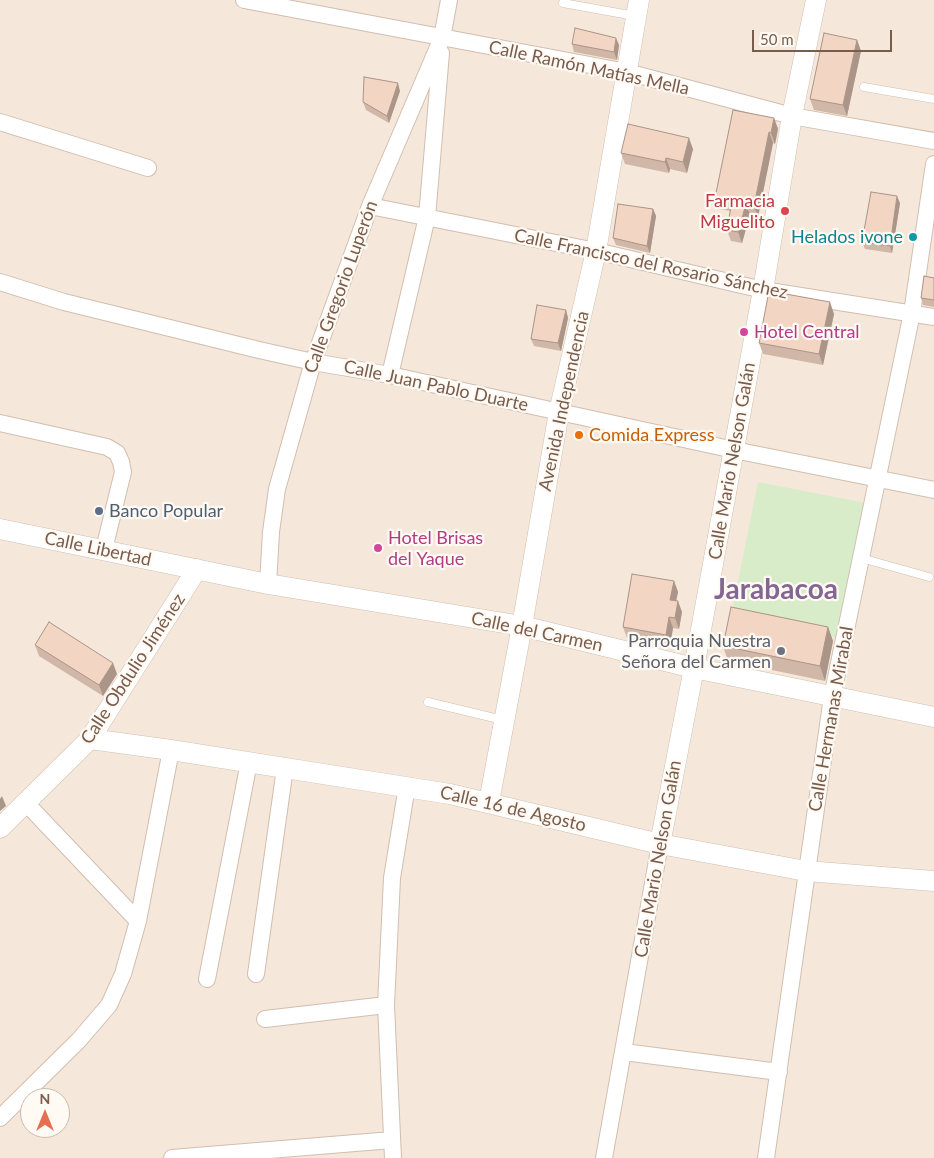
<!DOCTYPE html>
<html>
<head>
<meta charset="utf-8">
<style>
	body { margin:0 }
	#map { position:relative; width:934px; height:1158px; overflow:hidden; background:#fdf6ec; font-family:Lato,sans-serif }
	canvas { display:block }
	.north { position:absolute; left:20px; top:1088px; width:50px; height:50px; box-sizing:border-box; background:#fffaf3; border:1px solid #cabbb1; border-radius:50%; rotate:0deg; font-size:14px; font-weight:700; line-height:20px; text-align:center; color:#7a5c4d }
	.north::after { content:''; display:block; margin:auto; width:18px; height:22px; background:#e76f51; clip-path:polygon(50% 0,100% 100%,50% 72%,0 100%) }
	.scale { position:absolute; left:752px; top:30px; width:140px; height:22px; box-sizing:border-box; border:2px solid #7a5c4d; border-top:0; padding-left:6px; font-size:15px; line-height:18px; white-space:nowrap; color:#7a5c4d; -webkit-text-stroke:4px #fffaf3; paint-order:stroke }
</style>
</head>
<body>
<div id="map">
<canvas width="934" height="1158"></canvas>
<div class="north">N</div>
<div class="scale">50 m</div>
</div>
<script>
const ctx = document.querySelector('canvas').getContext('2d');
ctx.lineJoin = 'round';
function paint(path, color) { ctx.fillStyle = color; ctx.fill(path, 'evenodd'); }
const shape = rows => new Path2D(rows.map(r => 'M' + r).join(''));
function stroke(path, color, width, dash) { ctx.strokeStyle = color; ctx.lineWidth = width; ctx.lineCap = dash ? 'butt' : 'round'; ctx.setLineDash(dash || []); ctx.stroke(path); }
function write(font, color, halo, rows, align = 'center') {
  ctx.font = font + ' Lato,sans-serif'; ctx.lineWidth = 4.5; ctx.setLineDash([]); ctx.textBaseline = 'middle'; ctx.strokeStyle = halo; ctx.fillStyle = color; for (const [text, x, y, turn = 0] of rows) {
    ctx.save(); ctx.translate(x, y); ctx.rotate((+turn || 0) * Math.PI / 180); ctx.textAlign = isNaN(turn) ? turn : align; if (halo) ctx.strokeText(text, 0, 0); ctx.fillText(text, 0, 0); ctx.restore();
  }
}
const residential = shape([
	[0,0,934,0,934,1158,0,1158],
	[30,1098,60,1098,60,1128,30,1128]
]);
const green = shape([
	[758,482,866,503,839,638,731,616]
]);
const service = shape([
	[563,3,635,16],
	[864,87,934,99],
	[861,558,929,577],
	[428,702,503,720]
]);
const minor = shape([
	[244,0,627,72,792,116,934,141],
	[0,122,148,168],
	[370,206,596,251,763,290,934,317],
	[0,282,64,302,259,350,313,362,390,375,734,450,934,490],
	[390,375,427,217,441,53],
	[0,423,107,447,117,453,121,462,123,472,104,549],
	[268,584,271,532,277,489,313,362,370,206,442,38,449,0],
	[26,803,138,921],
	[256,974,285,768],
	[207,979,249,762],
	[265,1019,386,1005],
	[624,1052,779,1072],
	[0,1118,79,1040,109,1005,123,974,138,921,171,750],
	[172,1158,392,1140],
	[393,1158,386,1005,392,878,407,786],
	[604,1158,660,844],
	[766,1158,832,697,912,313,934,164]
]);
const tertiary = shape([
	[0,529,268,584,522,626,694,668,934,717],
	[90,739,171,750,450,794,660,844,806,871,934,881],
	[489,802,522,626,559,412,596,251,639,0],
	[0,828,90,739,197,569],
	[660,844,694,668,763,290,792,116,816,0]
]);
const wall = shape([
	[857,40,861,51,847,116,814,110,810,99],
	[572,44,619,45,617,60,574,52],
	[400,91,389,123,366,110,363,102],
	[774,118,778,129,775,144,773,143,758,217,750,215,742,243,731,241,727,230,730,211,719,209,715,198],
	[693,149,687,173,670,169,669,173,625,164,621,153],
	[900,203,892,253,865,249,862,242],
	[653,209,656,216,650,253,616,245,613,238],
	[934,278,934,307,923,305,921,298],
	[566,310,568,318,561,351,534,346,531,339],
	[834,314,823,365,763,354,759,343],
	[674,581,678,592,676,601,682,612,679,629,673,628,670,646,627,638,623,627],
	[828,627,833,641,825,681,728,661,723,646],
	[35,645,117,674,103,696,39,656]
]);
const shadedWall = shape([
	[616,38,619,45,617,60,614,52],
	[857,40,861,51,847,116,843,105],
	[398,83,400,91,389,123,387,116],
	[774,118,778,129,775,144,771,133],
	[769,132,773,143,758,217,754,206],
	[689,138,693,149,687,173,683,162],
	[666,158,670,169,669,173,665,162],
	[897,196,900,203,892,253,890,246],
	[746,204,750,215,742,243,738,232],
	[653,209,656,216,650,253,647,246],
	[830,302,834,314,823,365,819,354],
	[566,310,568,318,561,351,558,343],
	[674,581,678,592,674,611,670,600],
	[678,601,682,612,679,629,675,618],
	[669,617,673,628,670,646,666,635],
	[828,627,833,641,825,681,820,666],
	[113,663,117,674,103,696,99,685],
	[2,796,6,806,0,811,0,799]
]);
const building = shape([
	[575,28,616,38,614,52,572,44,575,28],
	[824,33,857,40,843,105,810,99,824,33],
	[364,77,398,83,387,116,363,102,364,77],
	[733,110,774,118,771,133,769,132,754,206,746,204,738,232,727,230,732,201,715,198,733,110],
	[628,124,689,138,683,162,666,158,665,162,621,153,628,124],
	[871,192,897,196,890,246,862,242,871,192],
	[618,204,653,209,647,246,613,238,618,204],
	[924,276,934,278,934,300,921,298,924,276],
	[769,291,830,302,819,354,759,343,769,291],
	[537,305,566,310,558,343,531,339,537,305],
	[632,574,674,581,670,600,678,601,675,618,669,617,666,635,623,627,632,574],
	[731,607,828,627,820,666,723,646,731,607],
	[49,622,113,663,99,685,35,645,49,622]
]);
const markers = [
	[785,211,5,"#e0444e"],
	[913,237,5,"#0f9aa8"],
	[744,332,5,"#d1479c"],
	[579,435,5,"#e8710a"],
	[99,511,5,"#5c6f8a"],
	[378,548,5,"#d1479c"],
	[781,651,5,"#6b7280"]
];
const streetNames = [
	["Calle Ramón Matías Mella",589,68,12],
	["Calle Francisco del Rosario Sánchez",651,264,12],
	["Calle Gregorio Luperón",341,287,-70],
	["Calle Juan Pablo Duarte",436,386,12],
	["Avenida Independencia",564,401,-78],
	["Calle Mario Nelson Galán",732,461,-80],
	["Calle Libertad",98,549,12],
	["Calle del Carmen",537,632,12],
	["Calle Obdulio Jiménez",133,669,-57],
	["Calle Hermanas Mirabal",831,719,-80],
	["Calle 16 de Agosto",513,809,13],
	["Calle Mario Nelson Galán",658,859,-80]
];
const healthNames = [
	["Farmacia",775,201],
	["Miguelito",775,222]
];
const cultureNames = [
	["Helados ivone",903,237]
];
const hotelNames = [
	["Hotel Central",754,332],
	["Hotel Brisas",388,538],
	["del Yaque",388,559]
];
const foodNames = [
	["Comida Express",589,435]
];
const serviceNames = [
	["Banco Popular",109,511]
];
const worshipNames = [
	["Parroquia Nuestra",771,641],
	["Señora del Carmen",771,662]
];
const townNames = [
	["Jarabacoa",776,590]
];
paint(residential, '#f5e8da');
paint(green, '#d8ecc9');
stroke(service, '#d1beb0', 9);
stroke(minor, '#d1beb0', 18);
stroke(tertiary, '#d1beb0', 21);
stroke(service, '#fff', 8);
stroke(minor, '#fff', 16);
stroke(tertiary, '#fff', 20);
paint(wall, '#d1b7a8');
paint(shadedWall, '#aa9588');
paint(building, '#f3d5c3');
stroke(building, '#aa9588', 1);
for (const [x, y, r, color] of markers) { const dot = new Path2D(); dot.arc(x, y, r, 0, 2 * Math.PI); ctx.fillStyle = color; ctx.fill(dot); stroke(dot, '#fffaf3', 2); }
write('18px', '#7a5c4d', '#fffaf3', streetNames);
write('18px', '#be3a42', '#fffaf3', healthNames, 'right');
write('18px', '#0d838f', '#fffaf3', cultureNames, 'right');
write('18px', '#b23c85', '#fffaf3', hotelNames, 'left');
write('18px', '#c56008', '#fffaf3', foodNames, 'left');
write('18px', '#4e5e75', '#fffaf3', serviceNames, 'left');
write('18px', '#5b616d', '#fffaf3', worshipNames, 'right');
write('bold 28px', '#846695', '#fffaf3', townNames);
</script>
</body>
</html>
